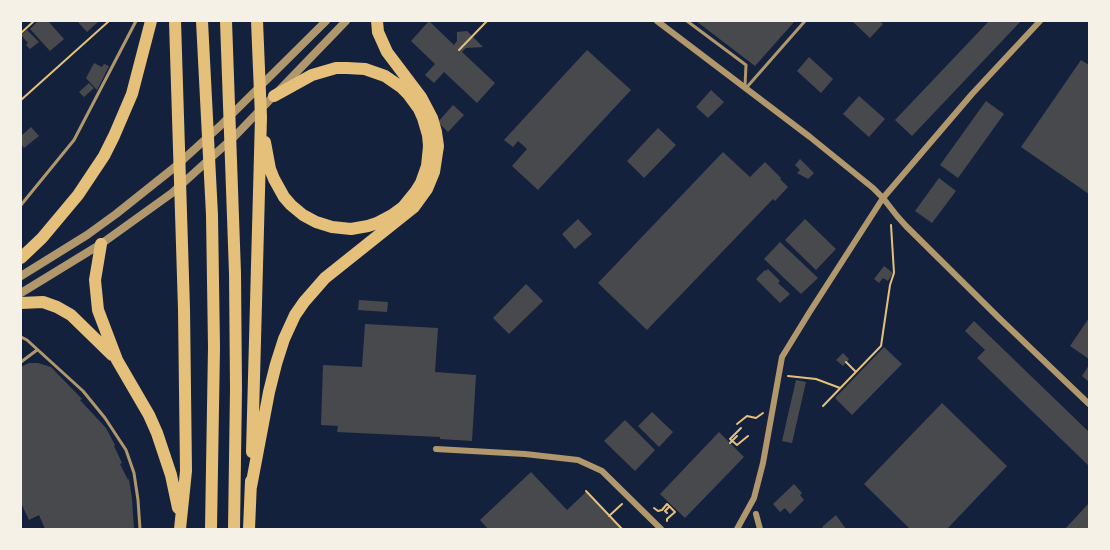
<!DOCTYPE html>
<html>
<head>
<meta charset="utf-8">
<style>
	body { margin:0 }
	#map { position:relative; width:1110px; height:550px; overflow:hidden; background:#14213d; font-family:Georgia,serif }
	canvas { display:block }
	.frame { position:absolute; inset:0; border:22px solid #f6f1e7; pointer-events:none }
</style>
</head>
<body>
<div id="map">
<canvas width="1110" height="550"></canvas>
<div class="frame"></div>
</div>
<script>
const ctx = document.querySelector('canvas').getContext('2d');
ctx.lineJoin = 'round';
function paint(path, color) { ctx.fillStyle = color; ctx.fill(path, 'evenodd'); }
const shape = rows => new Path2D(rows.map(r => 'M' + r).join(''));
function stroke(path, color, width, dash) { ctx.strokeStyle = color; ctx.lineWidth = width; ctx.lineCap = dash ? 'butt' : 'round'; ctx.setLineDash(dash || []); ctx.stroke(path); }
const building = shape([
	[38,21,48,21,64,39,50,51,30,29],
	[77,21,99,21,87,32],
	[429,21,454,45,457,41,457,32,467,31,483,47,466,48,462,52,495,83,477,103,444,72,434,83,425,75,435,64,411,41],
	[696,21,795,21,755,66],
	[852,21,880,21,883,24,870,38],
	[989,21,1021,21,912,136,895,120],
	[27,30,39,42,30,49,26,45,28,43,21,35],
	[587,50,631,90,538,190,512,166,527,149,518,141,513,147,504,140],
	[809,57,833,79,821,93,797,71],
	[1081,60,1089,65,1089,194,1021,147],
	[94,63,102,67,104,64,109,66,97,90,86,78],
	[89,83,94,88,84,97,79,92],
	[711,90,724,102,708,118,696,107],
	[859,96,885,119,869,137,843,114],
	[986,101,1004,114,958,178,940,165],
	[453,105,464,115,448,132,438,122],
	[31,127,39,136,24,148,21,144,21,136],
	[658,128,676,145,644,178,627,161],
	[723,152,750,177,765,162,781,178,780,179,788,187,775,201,773,199,647,330,598,283],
	[800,159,814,173,808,179,797,173,800,170,795,165],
	[939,178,956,191,932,223,915,211],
	[578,219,592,234,575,249,562,234],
	[805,219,836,249,816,270,785,240],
	[780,242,818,278,801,294,764,259],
	[884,266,893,273,888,281,883,278,879,283,874,279],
	[768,269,780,281,778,283,790,294,780,303,756,279,765,270,766,271],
	[526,284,543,301,509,334,493,318],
	[359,300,388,302,387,312,358,310],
	[1089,318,1089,359,1070,346],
	[974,321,1089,432,1089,466,977,358,985,350,965,331],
	[365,324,438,328,435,372,476,375,472,441,440,439,440,437,337,432,338,426,321,425,323,365,362,367],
	[884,347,902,364,852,415,835,398],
	[843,353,849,359,843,366,836,360],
	[29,363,38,363,51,367,82,399,80,400,106,428,115,445,114,446,122,463,120,464,128,480,129,479,132,499,134,529,45,529,39,515,29,520,21,503,21,367],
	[1089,365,1089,382,1082,376],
	[796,380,806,382,792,443,782,441],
	[942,403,1007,466,947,529,910,529,864,484],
	[652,412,673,432,659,447,638,426],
	[625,420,655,450,635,471,604,441],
	[719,432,744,457,685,518,660,494],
	[531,472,567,510,586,492,621,529,488,529,480,520],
	[794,484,802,493,800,495,804,500,790,514,785,508,780,512,773,504],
	[1089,503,1089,529,1065,529],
	[836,515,846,529,824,529,822,527]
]);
const path = shape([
	[21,33,34,21],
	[459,50,487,21],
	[21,100,109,21],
	[846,362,856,372],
	[788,376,816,379,840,388],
	[823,406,881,346,890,285,894,273,891,225],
	[737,424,747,416,756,418,763,413],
	[741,428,730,439,737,445,748,436],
	[730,443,737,436],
	[586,491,622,529],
	[654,508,658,511,662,510,667,504,675,512,667,519,667,521],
	[667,513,665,511,669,507],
	[609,516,622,504]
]);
const service = shape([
	[687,21,746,65,745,86],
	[747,87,805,21],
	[21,205,74,140,136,21],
	[21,337,27,340,83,391,105,418,126,450,134,473,138,500,140,529],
	[21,362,37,350]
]);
const minor = shape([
	[657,21,810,137,873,188,883,198,897,216,906,226,999,318,1089,404],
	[436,449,525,454,578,460,602,471,661,529],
	[756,514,760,529],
	[737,529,754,498,763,463,782,357,809,313,883,198,972,94,1040,21]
]);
const tertiary = shape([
	[21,276,87,235,116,214,175,167,220,126,326,21],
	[21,293,101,244,172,193,235,136,346,21]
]);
const motorway = shape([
	[175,21,184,309,186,471,180,529],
	[202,21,212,215,214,347,211,529],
	[226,21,235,273,236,389,234,529],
	[265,142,270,169,274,179,284,197,291,205,303,215,316,222,332,227,351,229,368,226,377,223,392,215,403,207,416,191,421,183,427,166,429,146,428,135,423,118,419,109,408,94,401,87,385,76,365,69,347,68,336,68,312,75,274,96],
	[101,244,95,280,98,310,117,360,149,415,157,433,171,475,178,508],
	[21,258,42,238,78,195,104,156,114,136,132,94,151,21],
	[21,303,43,302,57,307,71,315,112,355],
	[252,452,261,117,257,21],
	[251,487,269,392,276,364,284,339,295,315,304,302,325,278,414,207,427,189,434,172,438,146,436,132,432,118,421,97,387,52,378,32,377,21],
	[249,529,251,481]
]);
paint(building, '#48494c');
stroke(path, '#e5c07b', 2);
stroke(service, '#b1986c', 3);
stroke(minor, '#b1986c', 6);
stroke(tertiary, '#b1986c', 8);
stroke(motorway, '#e5c07b', 12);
</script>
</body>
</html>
